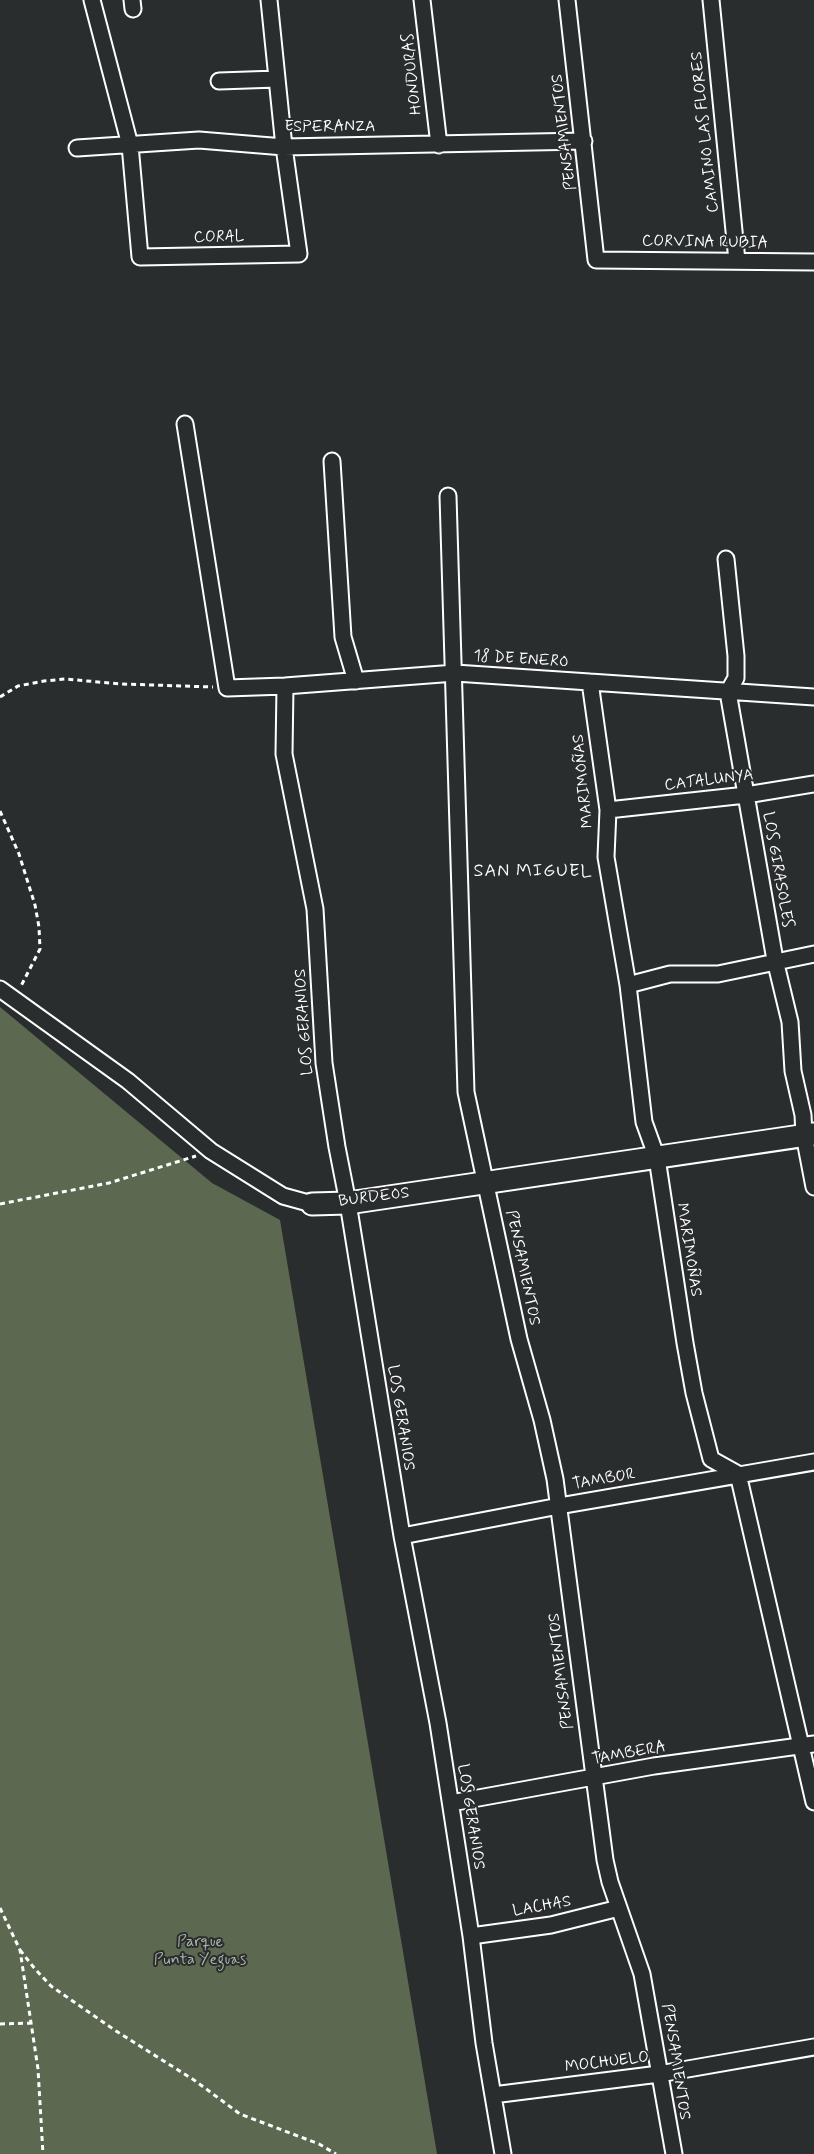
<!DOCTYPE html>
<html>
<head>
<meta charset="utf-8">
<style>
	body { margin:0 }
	canvas { display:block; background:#2a2d2e }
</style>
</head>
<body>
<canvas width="814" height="2154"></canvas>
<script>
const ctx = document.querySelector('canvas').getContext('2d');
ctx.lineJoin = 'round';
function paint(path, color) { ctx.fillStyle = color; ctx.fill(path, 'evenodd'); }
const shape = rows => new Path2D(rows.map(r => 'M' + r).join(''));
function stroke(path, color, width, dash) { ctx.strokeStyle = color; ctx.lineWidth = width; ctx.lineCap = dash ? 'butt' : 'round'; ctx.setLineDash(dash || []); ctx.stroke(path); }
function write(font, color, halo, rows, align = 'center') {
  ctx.font = font + ' Mynerve,sans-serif'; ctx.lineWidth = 4; ctx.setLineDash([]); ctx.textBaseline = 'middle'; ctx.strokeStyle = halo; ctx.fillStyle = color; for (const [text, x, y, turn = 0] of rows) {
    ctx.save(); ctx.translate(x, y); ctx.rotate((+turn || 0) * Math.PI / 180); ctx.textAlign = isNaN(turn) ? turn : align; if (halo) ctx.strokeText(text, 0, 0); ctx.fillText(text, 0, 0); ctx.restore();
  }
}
const green = shape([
	[0,1007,212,1183,280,1220,437,2154,0,2154]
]);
const path = shape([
	[0,697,18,686,44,681,65,679,121,684,213,687],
	[0,811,19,854,35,905,39,927,40,949,20,988],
	[0,1204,109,1183,196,1156],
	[0,1908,20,1950,38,2069,43,2154],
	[20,1950,35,1969,51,1986,116,2031,194,2080,240,2114,319,2144,336,2154],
	[0,2024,33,2023]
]);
const street = shape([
	[92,0,130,145,140,257,299,254,284,147,269,0],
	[132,0,133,9],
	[422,0,439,145],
	[567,0,596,260,814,262],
	[711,0,737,261],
	[219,81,277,79],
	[77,148,199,140,284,147,584,141],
	[185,424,227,688,285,686,455,673,814,697],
	[332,461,343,637,356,681],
	[448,496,466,1092,519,1339,542,1420,555,1479,605,1860,610,1882,642,1974,674,2154],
	[726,559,736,656,736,678,728,692,775,960,790,1022,793,1071,803,1115,804,1135,814,1187],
	[590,682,608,810,606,857,628,985,644,1122,657,1158,685,1343,694,1393,711,1459,738,1474,814,1802],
	[285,686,284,754,315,909,324,1063,337,1147,348,1203,402,1536,438,1723,471,1936,484,2043,503,2154],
	[608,810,746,795,814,784],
	[628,985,670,974,718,974,814,954],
	[0,989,128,1081,211,1151,283,1196,312,1204],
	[402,1536,559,1506,814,1462],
	[451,1803,654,1766,814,1744],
	[471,1936,551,1925,619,1908],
	[493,2095,659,2074,814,2047]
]);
const secondary = shape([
	[312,1204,348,1203,814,1134]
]);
const streetNames = [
	["HONDURAS",413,74,-96],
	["ESPERANZA",330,128],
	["PENSAMIENTOS",565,132,-97],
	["CAMINO LAS FLORES",706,132,-96],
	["CORAL",219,238,-1],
	["CORVINA RUBIA",705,243,1],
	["18 DE ENERO",521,660,4],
	["MARIMOÑAS",584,781,-96],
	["CATALUNYA",709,781,-7],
	["LOS GIRASOLES",777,870,80],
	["LOS GERANIOS",305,1022,-94],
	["BURDEOS",374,1198,-7],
	["MARIMOÑAS",688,1250,81],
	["PENSAMIENTOS",522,1268,78],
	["LOS GERANIOS",400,1418,81],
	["TAMBOR",604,1480,-10],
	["PENSAMIENTOS",562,1671,-97],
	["TAMBERA",629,1754,-10],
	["LOS GERANIOS",470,1817,81],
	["LACHAS",542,1907,-10],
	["PENSAMIENTOS",675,2062,81],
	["MOCHUELO",607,2063,-7]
];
const parkNames = [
	["Parque",200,1943],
	["Punta Yeguas",200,1961]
];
const neighbourhoodNames = [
	["SAN MIGUEL",533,872]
];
paint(green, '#5d6850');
stroke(street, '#fff', 19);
stroke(secondary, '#fff', 25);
stroke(path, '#fff', 3, [5, 4]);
stroke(street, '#2a2d2e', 15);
stroke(secondary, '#2a2d2e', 21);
write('16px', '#fff', '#2a2d2e', streetNames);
write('16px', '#aeb4a8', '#2a2d2e', parkNames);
ctx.letterSpacing = '1px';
write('18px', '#fff', '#2a2d2e', neighbourhoodNames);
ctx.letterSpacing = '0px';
</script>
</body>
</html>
